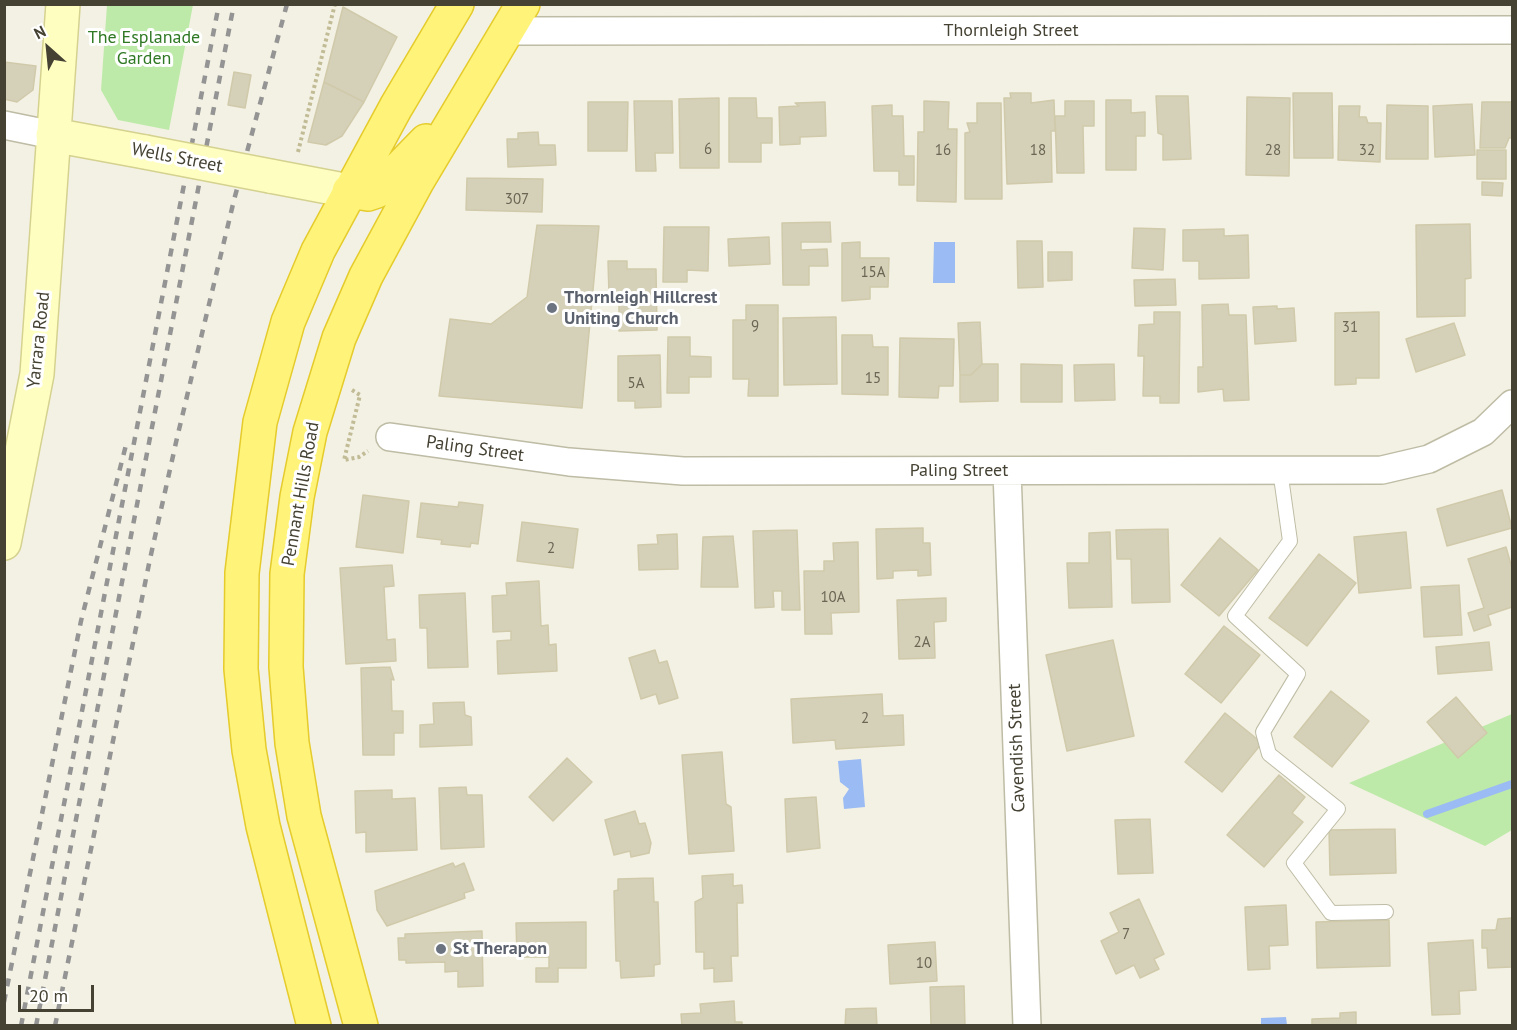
<!DOCTYPE html>
<html>
<head>
<meta charset="utf-8">
<style>
	body { margin:0 }
	#map { position:relative; width:1517px; height:1030px; overflow:hidden; background:#f3f1e3; font-family:"PT Sans",sans-serif }
	canvas { display:block }
	.frame { position:absolute; inset:0; border:6px solid #454233; pointer-events:none }
	.north { position:absolute; left:18px; top:18px; width:60px; height:60px; -webkit-text-stroke:4px #fff; paint-order:stroke; rotate:333deg; font-size:16px; font-weight:700; line-height:24px; text-align:center; color:#454233 }
	.north::after { content:''; display:block; margin:auto; width:21px; height:27px; background:#454233; clip-path:polygon(50% 0,100% 100%,50% 72%,0 100%) }
	.scale { position:absolute; left:18px; top:985px; width:76px; height:27px; box-sizing:border-box; border:3px solid #454233; border-top:0; padding-left:8px; font-size:18px; line-height:21px; white-space:nowrap; color:#454233; -webkit-text-stroke:4px #fff; paint-order:stroke }
</style>
</head>
<body>
<div id="map">
<canvas width="1517" height="1030"></canvas>
<div class="frame"></div>
<div class="north">N</div>
<div class="scale">20 m</div>
</div>
<script>
const ctx = document.querySelector('canvas').getContext('2d');
ctx.lineJoin = 'round';
function paint(path, color) { ctx.fillStyle = color; ctx.fill(path, 'evenodd'); }
const shape = rows => new Path2D(rows.map(r => 'M' + r).join(''));
function stroke(path, color, width, dash) { ctx.strokeStyle = color; ctx.lineWidth = width; ctx.lineCap = dash ? 'butt' : 'round'; ctx.setLineDash(dash || []); ctx.stroke(path); }
function write(font, color, halo, rows, align = 'center') {
  ctx.font = font + ' "PT Sans",sans-serif'; ctx.lineWidth = 6; ctx.setLineDash([]); ctx.textBaseline = 'middle'; ctx.strokeStyle = halo; ctx.fillStyle = color; for (const [text, x, y, turn = 0] of rows) {
    ctx.save(); ctx.translate(x, y); ctx.rotate((+turn || 0) * Math.PI / 180); ctx.textAlign = isNaN(turn) ? turn : align; if (halo) ctx.strokeText(text, 0, 0); ctx.fillText(text, 0, 0); ctx.restore();
  }
}
const green = shape([
	[107,5,193,5,169,130,118,120,101,90],
	[1512,714,1512,830,1485,846,1349,783]
]);
const water = shape([
	[934,242,955,242,955,283,933,283],
	[861,759,865,807,844,809,843,798,849,789,840,782,838,761],
	[1286,1017,1287,1025,1261,1025,1261,1018]
]);
const stream = shape([
	[1427,814,1512,784]
]);
const building = shape([
	[343,7,397,37,364,102,324,82,343,7],
	[4,62,36,66,33,90,17,102,4,99,4,62],
	[234,72,251,75,245,108,228,105,234,72],
	[324,82,364,102,342,136,326,145,308,142,324,82],
	[1010,93,1031,93,1031,103,1054,100,1055,131,1051,131,1052,182,1007,184,1004,98,1011,98,1010,93],
	[1293,93,1332,93,1333,158,1294,158,1293,93],
	[1156,96,1188,96,1191,159,1163,160,1163,135,1158,133,1156,96],
	[1247,97,1290,98,1289,176,1246,175,1247,97],
	[719,98,719,168,680,168,679,99,719,98],
	[729,98,756,98,757,118,772,118,772,143,761,143,761,162,729,162,729,98],
	[1106,100,1131,100,1131,113,1145,112,1145,136,1136,136,1136,170,1106,170,1106,100],
	[634,101,672,101,673,153,655,153,656,171,636,171,634,101],
	[924,101,949,102,948,129,957,129,956,202,917,201,918,132,924,132,924,101],
	[1065,101,1094,101,1094,126,1083,126,1084,173,1057,173,1055,116,1065,116,1065,101],
	[588,102,628,102,627,151,588,151,588,102],
	[825,102,826,136,800,137,800,144,780,145,779,107,799,106,795,103,825,102],
	[1482,102,1512,102,1512,138,1509,138,1505,148,1480,148,1482,102],
	[977,103,1001,103,1002,199,965,199,965,133,970,132,967,123,977,123,977,103],
	[1472,104,1475,155,1435,157,1433,106,1472,104],
	[892,105,892,116,903,116,904,156,914,156,914,185,899,185,899,171,874,171,872,106,892,105],
	[1387,105,1428,106,1428,159,1386,159,1387,105],
	[1339,106,1360,106,1359,117,1366,117,1368,123,1381,123,1380,162,1338,160,1339,106],
	[538,132,539,145,555,145,556,165,508,167,507,139,518,139,518,133,538,132],
	[1477,150,1506,150,1506,179,1477,179,1477,150],
	[467,178,543,179,542,212,466,210,467,178],
	[1482,182,1503,183,1502,196,1482,195,1482,182],
	[830,222,831,242,801,242,801,250,827,249,828,266,809,266,809,285,783,285,782,223,830,222],
	[1470,224,1471,278,1465,279,1465,316,1417,317,1416,225,1470,224],
	[537,225,599,226,582,408,439,396,450,319,491,324,527,297,537,225],
	[664,227,709,227,708,271,687,270,687,282,663,282,664,227],
	[1134,228,1165,229,1163,270,1132,268,1134,228],
	[1224,229,1224,236,1248,235,1249,278,1199,279,1199,261,1183,261,1183,230,1224,229],
	[769,237,770,264,729,266,728,239,769,237],
	[1017,241,1042,241,1043,287,1018,288,1017,241],
	[860,242,860,258,889,258,888,287,870,287,870,299,842,301,842,243,860,242],
	[1048,252,1072,252,1072,280,1048,281,1048,252],
	[608,261,627,261,627,269,656,269,657,330,619,331,619,295,609,295,608,261],
	[1175,279,1176,305,1135,306,1134,280,1175,279],
	[1228,304,1229,315,1246,315,1249,400,1224,401,1223,389,1198,392,1198,367,1203,367,1202,305,1228,304],
	[746,305,778,305,778,396,748,396,749,379,733,379,733,320,746,320,746,305],
	[1277,306,1277,309,1294,308,1296,341,1255,344,1253,307,1277,306],
	[1154,312,1180,312,1179,403,1160,403,1160,396,1143,396,1144,356,1138,356,1139,325,1154,324,1154,312],
	[1379,312,1379,378,1356,378,1356,384,1335,385,1335,313,1379,312],
	[836,317,837,384,784,385,783,318,836,317],
	[980,322,982,364,971,375,960,375,958,323,980,322],
	[1454,323,1465,355,1416,372,1406,339,1454,323],
	[842,335,872,335,873,347,888,347,888,395,842,394,842,335],
	[668,337,690,337,690,356,711,357,711,377,689,377,689,393,667,393,668,337],
	[900,338,954,339,953,386,939,386,938,398,899,397,900,338],
	[660,355,661,407,635,408,635,401,618,401,618,356,660,355],
	[982,364,998,364,998,401,960,402,960,375,971,375,982,364],
	[1021,364,1062,365,1062,402,1021,402,1021,364],
	[1114,364,1115,400,1075,401,1074,365,1114,364],
	[1502,490,1512,528,1447,546,1437,509,1502,490],
	[363,495,409,501,403,553,356,547,363,495],
	[459,502,483,505,478,544,471,543,470,547,441,544,442,540,417,537,421,503,458,507,459,502],
	[522,522,578,529,573,568,517,561,522,522],
	[923,528,923,543,930,543,931,575,918,576,918,570,893,571,893,578,877,579,876,529,923,528],
	[1168,529,1170,602,1132,603,1131,559,1117,559,1116,530,1168,529],
	[797,530,800,610,782,610,782,591,773,591,774,607,755,608,753,531,797,530],
	[1110,532,1112,607,1069,608,1067,563,1089,563,1089,533,1110,532],
	[1406,532,1411,588,1359,593,1354,537,1406,532],
	[677,534,678,569,639,570,638,545,658,544,657,535,677,534],
	[733,536,738,587,701,587,703,537,733,536],
	[1220,538,1258,570,1219,616,1181,585,1220,538],
	[858,542,859,612,831,613,832,634,805,634,804,571,824,571,824,561,834,561,833,543,858,542],
	[1506,547,1512,568,1512,607,1488,615,1491,625,1474,631,1468,613,1484,608,1468,559,1506,547],
	[1319,554,1356,583,1307,646,1269,618,1319,554],
	[392,565,394,586,384,587,387,640,395,639,396,661,346,664,340,568,392,565],
	[539,581,541,626,548,625,549,645,556,644,557,671,498,674,497,641,511,640,511,631,493,632,492,596,507,595,506,583,539,581],
	[1459,585,1462,635,1424,637,1421,587,1459,585],
	[465,593,468,667,428,668,427,628,420,628,419,595,465,593],
	[946,598,946,621,934,622,935,658,899,659,897,600,946,598],
	[1224,626,1260,655,1221,703,1185,674,1224,626],
	[1113,640,1134,736,1067,751,1046,655,1113,640],
	[1489,642,1492,670,1438,674,1436,647,1489,642],
	[655,650,659,663,667,661,678,698,659,704,656,694,641,699,629,658,655,650],
	[390,667,394,680,391,679,392,711,403,711,403,733,394,733,394,755,363,755,361,668,390,667],
	[1331,691,1369,721,1332,767,1294,737,1331,691],
	[882,694,883,716,903,715,904,745,836,749,835,740,793,743,791,699,882,694],
	[1456,697,1487,733,1458,758,1427,722,1456,697],
	[464,702,465,715,471,717,472,745,420,747,420,725,434,724,433,703,464,702],
	[1225,713,1262,743,1222,792,1185,762,1225,713],
	[722,752,726,804,731,807,734,851,689,854,682,755,722,752],
	[567,758,592,782,553,821,529,797,567,758],
	[1279,775,1305,797,1292,813,1303,822,1264,867,1227,835,1279,775],
	[466,787,467,795,482,795,484,847,441,849,439,788,466,787],
	[392,790,392,799,415,798,417,850,366,852,366,832,356,833,355,791,392,790],
	[816,797,820,848,787,852,785,799,816,797],
	[635,811,639,824,645,823,651,843,649,853,631,857,630,851,614,855,605,820,635,811],
	[1150,819,1153,873,1118,874,1115,820,1150,819],
	[1395,829,1396,873,1330,875,1329,830,1395,829],
	[453,863,455,867,464,863,474,890,464,893,465,898,387,926,377,910,375,891,453,863],
	[733,874,733,886,742,885,743,903,737,903,738,956,731,956,732,981,714,982,714,968,704,969,704,952,696,952,695,902,703,898,702,876,733,874],
	[653,878,654,902,658,902,660,964,654,965,654,976,621,978,620,961,616,961,614,891,618,890,618,879,653,878],
	[1139,899,1164,954,1154,959,1159,969,1140,978,1134,965,1116,974,1101,941,1119,932,1110,913,1139,899],
	[1286,905,1288,945,1269,946,1270,969,1248,970,1245,907,1286,905],
	[1512,918,1512,967,1488,968,1487,948,1482,948,1482,930,1496,930,1498,919,1512,918],
	[1389,920,1390,966,1317,968,1316,922,1389,920],
	[586,922,586,968,558,968,558,982,536,982,536,968,549,968,549,957,517,957,516,923,586,922],
	[482,931,483,986,458,987,458,971,445,972,445,962,406,963,406,960,399,960,398,938,405,938,405,934,482,931],
	[1473,940,1476,990,1459,991,1460,1014,1432,1015,1428,943,1473,940],
	[935,942,937,981,890,984,888,945,935,942],
	[964,986,965,1026,931,1026,930,987,964,986],
	[734,1001,735,1022,742,1022,742,1026,682,1026,681,1014,701,1013,700,1004,734,1001],
	[876,1008,877,1026,845,1026,846,1009,876,1008],
	[1356,1012,1356,1026,1312,1026,1312,1019,1340,1018,1340,1013,1356,1012]
]);
const path = shape([
	[298,152,335,4],
	[352,390,360,395,344,460,359,457,368,451]
]);
const service = shape([
	[1280,470,1290,541,1235,616,1298,674,1263,732,1269,754,1338,809,1294,863,1331,913,1386,912]
]);
const minor = shape([
	[509,31,1512,30],
	[4,125,53,135],
	[390,437,569,462,683,471,1382,470,1429,459,1483,432,1512,404],
	[1007,471,1027,1026]
]);
const secondary = shape([
	[53,135,145,152],
	[270,176,349,191],
	[4,543,37,374,63,4]
]);
const trunk = shape([
	[349,191,368,194,377,191,426,141],
	[314,1026,263,826,249,750,241,669,242,573,260,422,288,322,318,251,396,107,457,4],
	[361,1026,304,816,292,743,286,667,287,574,297,497,310,432,339,338,366,276,418,180,523,4]
]);
const rail = shape([
	[4,1002,81,621,126,445],
	[21,1026,219,4],
	[36,1026,234,4],
	[55,1026,150,559,177,438,234,200,287,4]
]);
const secondaryBridge = shape([
	[145,152,270,176]
]);
const markers = [
	[552,308,6,"#6b7280"],
	[441,949,6,"#6b7280"]
];
const numberNames = [
	["6",708,150],
	["16",943,151],
	["18",1038,151],
	["28",1273,151],
	["32",1367,151],
	["307",517,200],
	["15A",873,273],
	["9",755,327],
	["31",1350,328],
	["15",873,379],
	["5A",636,384],
	["2",551,549],
	["10A",833,598],
	["2A",922,643],
	["2",865,719],
	["7",1126,935],
	["10",924,964]
];
const streetNames = [
	["Thornleigh Street",1011,31],
	["Wells Street",177,158,11],
	["Yarrara Road",39,340,-84],
	["Paling Street",475,449,8],
	["Paling Street",959,471],
	["Pennant Hills Road",301,494,-80],
	["Cavendish Street",1017,748,-92]
];
const parkNames = [
	["The Esplanade",144,38],
	["Garden",144,59]
];
const worshipNames = [
	["Thornleigh Hillcrest",564,298],
	["Uniting Church",564,319],
	["St Therapon",453,949]
];
paint(green, '#beeaa9');
paint(water, '#9bbbf4');
stroke(stream, '#9bbbf4', 8);
paint(building, '#d5d0b8');
stroke(building, '#d0caab', 1.5);
stroke(service, '#bebca5', 16);
stroke(minor, '#bebca5', 30);
stroke(secondary, '#d5d290', 36);
stroke(trunk, '#e5cb2b', 36);
stroke(path, '#c1bb96', 4, [3, 3]);
stroke(service, '#fff', 14);
stroke(minor, '#fff', 27);
stroke(secondary, '#fffec1', 33);
stroke(trunk, '#fff479', 33);
stroke(rail, '#949494', 4.5, [8, 8]);
stroke(secondaryBridge, '#d5d290', 36, []);
stroke(secondaryBridge, '#fffec1', 33);
for (const [x, y, r, color] of markers) { const dot = new Path2D(); dot.arc(x, y, r, 0, 2 * Math.PI); ctx.fillStyle = color; ctx.fill(dot); stroke(dot, '#fff', 2); }
write('15px', '#696654', null, numberNames);
write('18px', '#454233', '#fff', streetNames);
write('18px', '#307924', '#fff', parkNames);
write('bold 18px', '#5b616d', '#fff', worshipNames, 'left');
</script>
</body>
</html>
